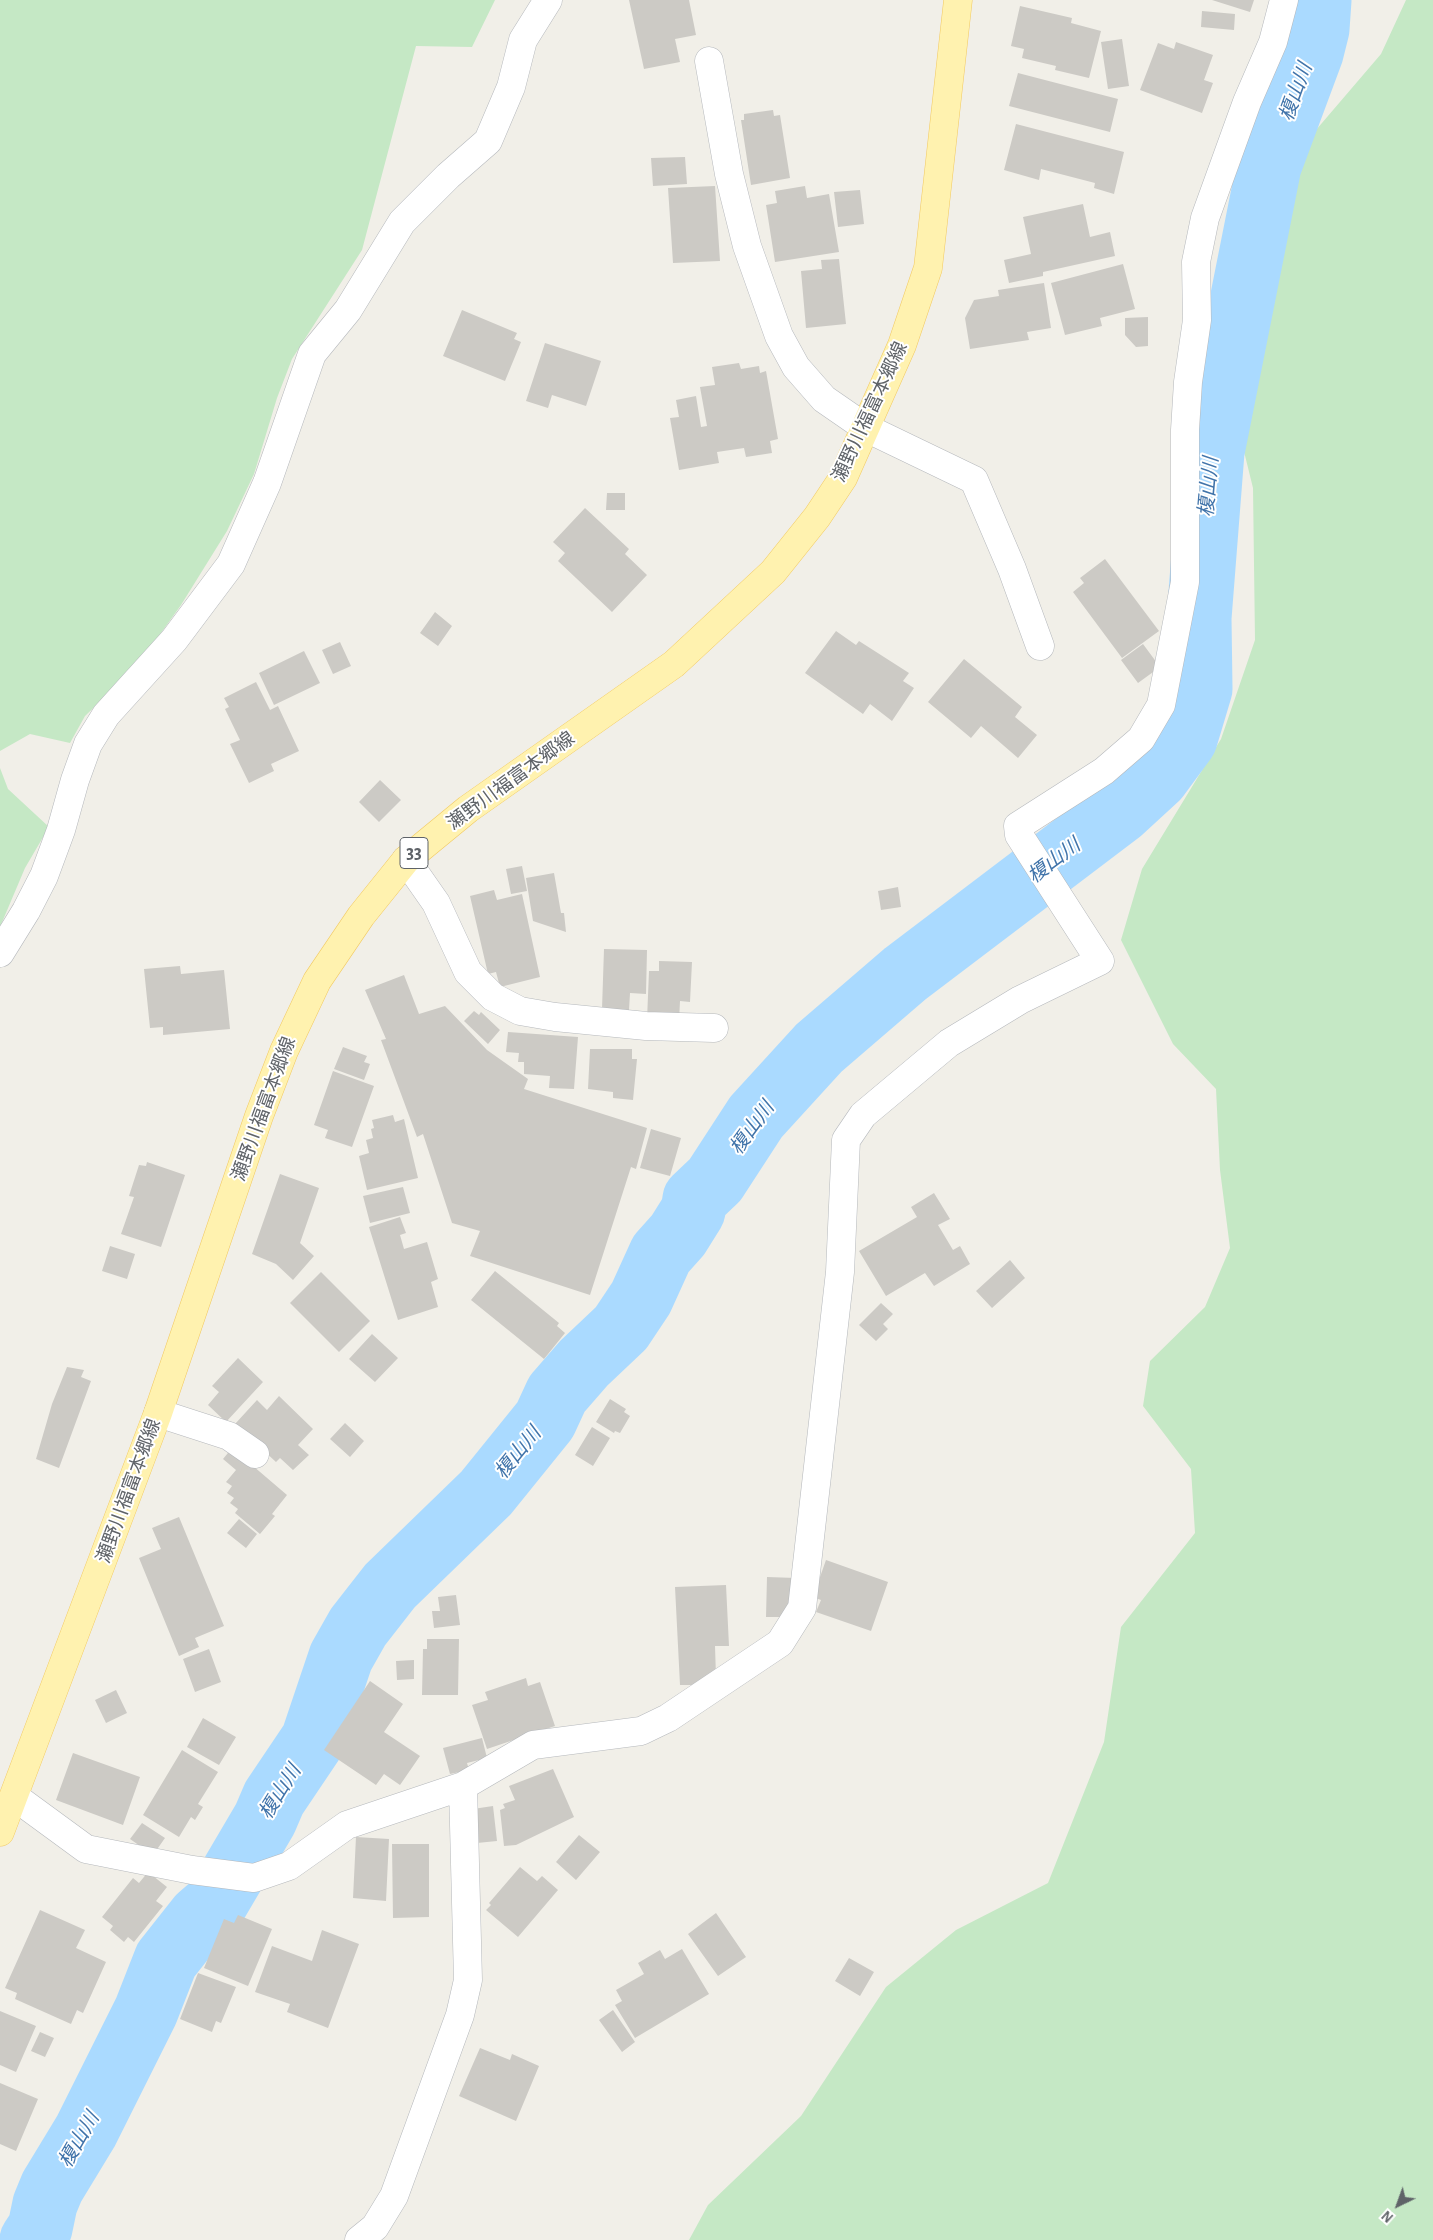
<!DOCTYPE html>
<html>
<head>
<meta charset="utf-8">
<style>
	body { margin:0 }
	#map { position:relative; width:1433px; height:2240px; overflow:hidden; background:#f1efe8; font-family:"Alegreya Sans",sans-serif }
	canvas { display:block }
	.north { position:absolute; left:1373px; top:2180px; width:50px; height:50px; -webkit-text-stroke:4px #fff; paint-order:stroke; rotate:222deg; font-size:14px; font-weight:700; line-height:20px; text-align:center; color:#5f6368 }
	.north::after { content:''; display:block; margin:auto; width:18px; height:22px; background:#5f6368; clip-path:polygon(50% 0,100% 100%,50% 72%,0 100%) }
</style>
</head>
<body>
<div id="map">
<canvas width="1433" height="2240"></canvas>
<div class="north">N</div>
</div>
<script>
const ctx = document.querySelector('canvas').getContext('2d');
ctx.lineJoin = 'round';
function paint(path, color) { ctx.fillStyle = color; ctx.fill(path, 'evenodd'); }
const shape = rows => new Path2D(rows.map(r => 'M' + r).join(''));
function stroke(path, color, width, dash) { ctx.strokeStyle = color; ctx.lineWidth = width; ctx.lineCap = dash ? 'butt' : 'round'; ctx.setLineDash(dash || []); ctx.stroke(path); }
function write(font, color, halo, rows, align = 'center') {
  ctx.font = font + ' "Alegreya Sans","Noto Sans JP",sans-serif'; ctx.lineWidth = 4; ctx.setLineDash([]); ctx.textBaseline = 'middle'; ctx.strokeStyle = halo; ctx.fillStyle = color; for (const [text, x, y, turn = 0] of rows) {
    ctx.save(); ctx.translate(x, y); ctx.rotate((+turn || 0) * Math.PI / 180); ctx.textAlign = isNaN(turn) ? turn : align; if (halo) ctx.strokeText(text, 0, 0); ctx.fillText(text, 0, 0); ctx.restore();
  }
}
const green = shape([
	[0,0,495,0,472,47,416,46,362,250,292,359,277,398,254,474,227,531,181,605,138,665,85,716,70,743,30,734,0,751],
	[1406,0,1433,0,1433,2240,689,2240,708,2205,801,2116,886,1987,956,1930,1048,1883,1104,1742,1121,1627,1195,1533,1191,1469,1143,1406,1150,1361,1205,1307,1230,1248,1220,1170,1216,1089,1173,1044,1121,940,1142,869,1221,739,1255,640,1253,488,1217,342,1248,221,1298,151,1381,54],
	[0,768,8,789,49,827,25,868,0,927]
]);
const river = shape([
	[32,2240,40,2228,45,2204,52,2187,86,2131,146,2011,166,1960,200,1917,215,1904,265,1819,274,1798,313,1740,341,1657,358,1627,390,1586,486,1493,545,1420,557,1394,584,1363,621,1328,641,1298,661,1254,678,1235,693,1211,695,1199,715,1180,756,1117,819,1048,905,974,1120,811,1157,777,1185,739,1200,689,1199,618,1212,452,1269,166,1311,53,1317,29,1319,0]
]);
const building = shape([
	[629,0,689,0,696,35,675,39,680,62,644,69],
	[1212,0,1254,0,1250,12],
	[1020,6,1072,18,1071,23,1101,31,1089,78,1055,70,1056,66,1022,58,1024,49,1011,46],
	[1202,11,1235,14,1234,30,1201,27],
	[1122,39,1129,86,1108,89,1101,42],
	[1176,42,1213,55,1204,80,1213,83,1202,113,1140,90,1158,43,1174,49],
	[1018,73,1118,99,1110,132,1009,106],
	[773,110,774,116,780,115,790,178,751,185,741,120,744,120,744,114],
	[1016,124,1124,152,1114,194,1094,188,1095,183,1041,169,1039,180,1004,170],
	[685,157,687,184,653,186,651,158],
	[715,186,720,261,673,263,668,188],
	[805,186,807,198,829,194,839,252,775,262,766,205,777,203,775,191],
	[860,190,864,224,838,227,834,192],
	[1083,204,1090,237,1110,232,1115,256,1043,272,1043,276,1009,283,1004,260,1031,254,1023,217],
	[839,259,846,324,806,328,801,271,822,269,821,260],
	[1123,264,1135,309,1100,318,1102,326,1065,335,1051,283],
	[1044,283,1051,328,1027,332,1029,340,970,349,965,318,974,300,999,296,998,290],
	[462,310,517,333,514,339,521,342,505,381,443,356],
	[1148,317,1148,346,1136,347,1125,335,1125,318],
	[545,343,601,361,586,406,552,395,548,408,526,401],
	[739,363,741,369,759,366,760,373,766,371,778,439,770,441,772,453,746,457,744,448,717,452,719,463,679,470,670,418,679,417,676,400,696,396,701,427,707,426,700,387,715,385,712,367],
	[607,493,625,493,625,510,606,510],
	[585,508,629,549,625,554,647,575,612,612,558,561,565,553,553,542],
	[1105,559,1159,631,1122,658,1073,592,1084,583,1080,578],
	[435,612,452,626,438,646,420,633],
	[836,631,856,645,859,641,909,673,903,681,914,688,892,721,870,704,863,714,805,673],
	[340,642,351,666,333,674,322,650],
	[1143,644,1160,667,1138,683,1121,660],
	[304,651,320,683,274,705,259,673],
	[964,659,1022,707,1015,717,1037,735,1018,758,981,726,971,738,928,702],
	[256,682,270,710,278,706,299,751,271,764,274,771,249,783,230,744,240,740,225,709,229,707,224,698],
	[380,780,401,800,379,822,359,802],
	[522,866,527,891,511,894,506,869],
	[554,873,561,913,564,913,566,932,533,921,526,878],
	[898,887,901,907,881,910,878,891],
	[494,890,497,900,522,894,540,977,500,987,496,972,488,974,470,896],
	[604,949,647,950,646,994,630,993,629,1010,602,1009],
	[659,961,692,962,690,1002,680,1001,679,1021,647,1020,649,971,659,971],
	[180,966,181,974,224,970,230,1029,163,1035,163,1027,150,1028,144,969],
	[404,975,419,1014,445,1006,487,1050,528,1079,524,1089,647,1128,636,1169,631,1167,590,1295,470,1256,480,1231,452,1223,423,1134,417,1137,381,1040,386,1039,365,990],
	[474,1011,479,1015,481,1012,500,1030,488,1044,464,1021],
	[508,1032,578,1037,574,1089,549,1088,550,1076,524,1074,524,1062,518,1062,519,1053,506,1052],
	[343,1047,367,1056,364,1062,370,1064,364,1080,334,1069],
	[590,1049,632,1049,632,1059,637,1059,633,1100,613,1098,613,1092,588,1089],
	[333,1071,374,1086,352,1147,325,1138,328,1130,314,1125],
	[393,1115,395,1122,404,1119,418,1178,367,1190,359,1156,369,1153,366,1140,373,1138,371,1129,374,1128,372,1120],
	[651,1129,681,1138,670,1176,640,1168],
	[147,1162,185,1175,161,1247,121,1234,134,1197,129,1196,139,1165,146,1166],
	[280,1174,319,1188,300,1243,314,1256,293,1280,276,1264,252,1254],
	[403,1187,410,1213,370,1223,363,1196],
	[934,1193,950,1219,938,1225,953,1250,960,1246,970,1264,934,1286,925,1273,886,1296,859,1251,917,1217,911,1207],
	[400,1217,406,1233,400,1235,404,1249,427,1242,438,1279,431,1282,438,1307,398,1320,369,1227],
	[110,1246,135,1254,127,1279,102,1271],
	[1010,1260,1025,1278,992,1308,976,1291],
	[495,1271,559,1323,557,1326,565,1333,544,1359,471,1300],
	[321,1272,370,1321,339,1352,290,1303],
	[881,1303,893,1314,883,1324,888,1329,876,1341,859,1325],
	[372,1334,398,1358,375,1382,349,1359],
	[238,1358,263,1382,226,1422,208,1405,219,1392,212,1386],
	[67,1367,84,1370,81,1377,91,1381,59,1468,36,1459,52,1404],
	[279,1396,313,1429,298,1445,309,1455,293,1470,280,1458,276,1462,235,1424,257,1400,267,1410],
	[610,1399,626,1409,624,1412,630,1416,620,1433,615,1431,614,1433,596,1422],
	[345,1423,364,1441,350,1457,330,1439],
	[592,1427,610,1438,593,1466,575,1455],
	[232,1448,287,1495,272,1514,275,1516,260,1534,235,1513,238,1509,230,1503,234,1498,227,1493,232,1486,226,1482,236,1470,223,1459],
	[179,1517,224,1626,195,1638,199,1647,179,1656,139,1558,161,1549,152,1528],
	[239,1519,257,1534,246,1548,227,1533],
	[826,1560,888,1582,871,1631,816,1612,821,1600,813,1597],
	[767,1577,796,1578,790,1617,766,1617],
	[726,1585,729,1646,715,1646,716,1677,699,1685,680,1685,675,1587],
	[456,1595,460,1625,434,1628,432,1611,440,1611,438,1597],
	[427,1639,459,1639,458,1695,422,1695,423,1649,427,1649],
	[209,1649,221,1682,195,1692,183,1659],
	[414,1660,414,1679,397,1680,396,1661],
	[526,1678,528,1686,540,1682,555,1726,487,1749,472,1705,488,1700,485,1692],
	[370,1681,403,1704,384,1732,420,1756,400,1785,384,1774,376,1785,324,1750],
	[116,1690,127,1713,106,1723,95,1700],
	[203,1718,236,1737,219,1765,187,1747],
	[482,1738,487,1758,467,1763,469,1770,450,1774,443,1748],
	[182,1750,218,1772,198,1804,203,1807,195,1820,191,1817,179,1837,143,1815],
	[73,1753,140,1777,123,1825,56,1800],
	[553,1769,574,1817,516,1845,504,1846,500,1810,505,1808,503,1804,515,1800,509,1786],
	[493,1806,497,1841,477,1843,473,1809],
	[142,1823,165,1838,153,1855,130,1839],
	[579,1835,600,1852,576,1880,556,1862],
	[356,1837,389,1839,386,1901,353,1898],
	[392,1844,429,1844,429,1917,393,1918],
	[520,1867,537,1881,542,1876,558,1890,518,1937,486,1910,491,1905,489,1903],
	[148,1872,167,1887,156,1901,163,1906,134,1942,128,1937,124,1942,110,1930,113,1926,102,1917,133,1878,139,1883],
	[40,1910,85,1930,76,1948,106,1962,83,2013,77,2010,71,2024,15,1999,17,1993,5,1988],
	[716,1913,746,1957,718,1976,688,1934],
	[238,1915,272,1929,248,1986,204,1968,224,1919,234,1923],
	[322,1930,359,1944,328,2028,287,2012,290,2004,255,1992,272,1946,312,1961],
	[682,1949,709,1994,635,2038,615,2005,622,2001,616,1990,644,1974,638,1963,660,1950,665,1959],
	[849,1958,874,1972,860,1996,835,1981],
	[198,1973,236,1987,221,2023,216,2021,212,2032,180,2019],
	[613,2010,635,2042,622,2052,599,2020],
	[0,2011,36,2026,16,2072,0,2065],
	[40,2032,54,2038,45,2057,31,2051],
	[480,2048,510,2060,512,2054,539,2066,516,2121,459,2096],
	[0,2083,38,2099,16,2151,0,2144]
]);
const minor = shape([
	[709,61,729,174,747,246,779,336,796,367,824,399,866,428,974,480,1012,569,1040,646],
	[406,860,436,903,468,972,493,997,520,1011,555,1017,646,1026,714,1028],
	[0,953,26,911,44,876,61,830,75,780,88,744,106,715,174,640,231,564,267,483,312,354,348,310,402,222,448,176,488,141,511,87,523,40,548,0],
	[158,1413,229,1436,255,1454],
	[15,1797,86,1849,192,1870,254,1878,289,1866,347,1825,463,1786,533,1745,641,1731,668,1718,780,1643,802,1608,840,1272,846,1140,863,1115,949,1043,1020,1000,1100,961,1019,835,1018,826,1104,771,1141,739,1161,705,1185,582,1185,430,1188,382,1197,320,1196,262,1205,218,1247,102,1273,42,1284,0],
	[359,2240,375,2227,394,2196,460,2015,468,1980,463,1786]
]);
const major = shape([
	[0,1832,158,1413,259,1116,284,1051,317,981,361,916,406,860,468,809,674,664,773,572,817,517,843,478,902,345,928,268,958,0]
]);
const shields = [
	[414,853,28]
];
const shieldNames = [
	["33",414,853]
];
const streetNames = [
	["瀬野川福富本郷線",870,412,-65],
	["瀬野川福富本郷線",511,781,-36],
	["瀬野川福富本郷線",264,1109,-70],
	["瀬野川福富本郷線",129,1491,-70]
];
const waterNames = [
	["榎山川",1296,92,-70],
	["榎山川",1209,487,-85],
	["榎山川",1054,861,-37],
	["榎山川",752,1128,-54],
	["榎山川",518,1453,-51],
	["榎山川",280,1792,-58],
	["榎山川",79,2140,-60]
];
paint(green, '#c5e8c5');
stroke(river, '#aadaff', 65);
paint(building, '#cccac5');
stroke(minor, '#b5b8bc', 29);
stroke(major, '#f2c960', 29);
stroke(minor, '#fff', 28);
stroke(major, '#fff2af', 28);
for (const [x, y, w] of shields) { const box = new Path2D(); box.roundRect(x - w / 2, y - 15.5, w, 31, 4); ctx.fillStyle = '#fff'; ctx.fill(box); stroke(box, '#5f6368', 1); }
write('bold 18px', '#5f6368', null, shieldNames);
write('19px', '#5f6368', '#fff', streetNames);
write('italic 20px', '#4174aa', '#fff', waterNames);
</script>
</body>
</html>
